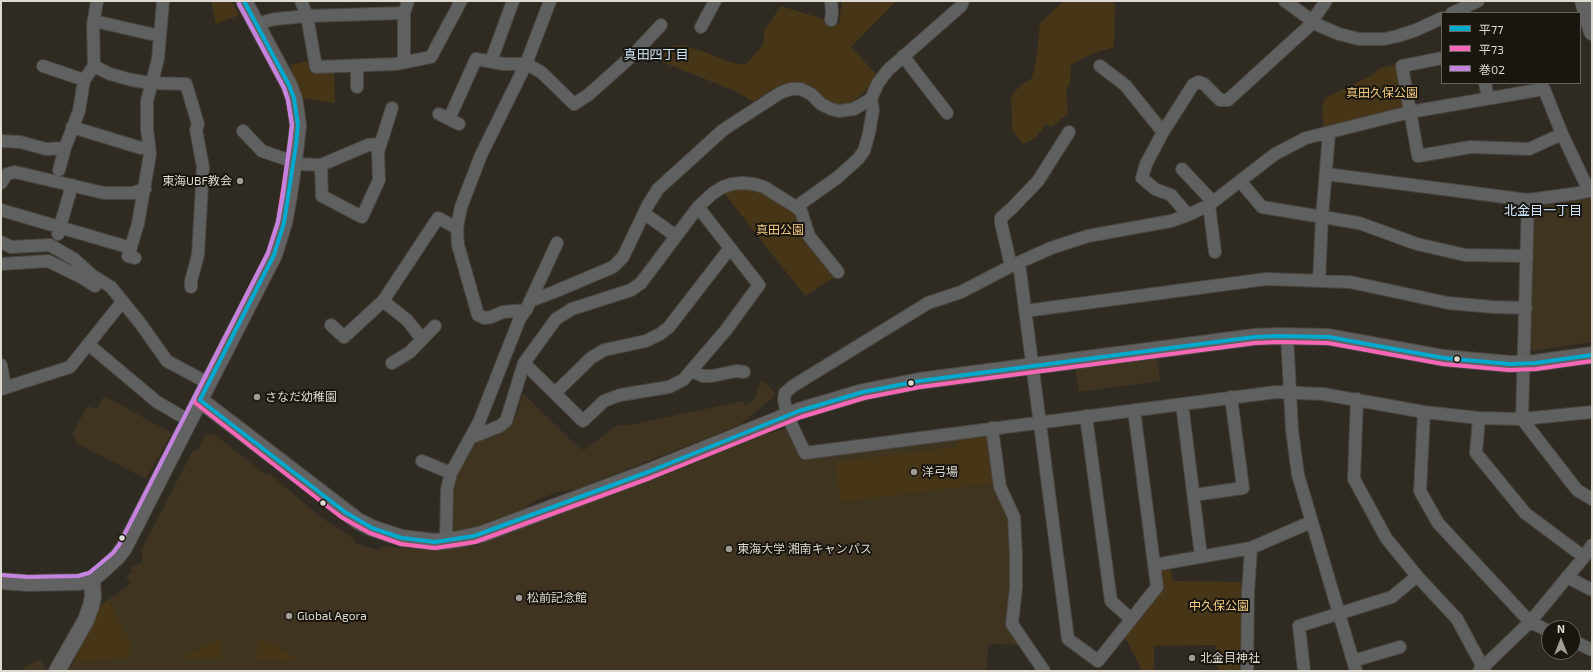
<!DOCTYPE html>
<html>
<head>
<meta charset="utf-8">
<style>
	body { margin:0 }
	#map { position:relative; width:1593px; height:672px; overflow:hidden; background:#2f2b23; font-family:"Exo 2","Noto Sans JP",sans-serif }
	canvas { display:block }
	.frame { position:absolute; inset:0; border:2px solid #dfdad1; pointer-events:none }
	.legend { position:absolute; left:1441px; top:12px; width:140px; height:72px; box-sizing:border-box; background:#19150f; border:1px solid #68645d; margin:0; padding:5px 7px; list-style:none; font-size:12px; color:#dfdad1 }
	.legend li { display:flex; align-items:center; gap:8px; height:20px }
	.legend b { width:20px; border:1px solid #68645d }
	.north { position:absolute; left:1541px; top:620px; width:40px; height:40px; box-sizing:border-box; background:#19150f; border:1px solid #68645d; border-radius:50%; rotate:0deg; font-size:11px; font-weight:700; line-height:16px; text-align:center; color:#dfdad1 }
	.north::after { content:''; display:block; margin:auto; width:14px; height:18px; background:#a19d94; clip-path:polygon(50% 0,100% 100%,50% 72%,0 100%) }
</style>
</head>
<body>
<div id="map">
<canvas width="1593" height="672"></canvas>
<div class="frame"></div>
<ul class="legend">
<li><b style="height:5px;background:#00a9ce"></b>平77</li>
<li><b style="height:5px;background:#fa66b7"></b>平73</li>
<li><b style="height:5px;background:#c483df"></b>巻02</li>
</ul>
<div class="north">N</div>
</div>
<script>
const ctx = document.querySelector('canvas').getContext('2d');
ctx.lineJoin = 'round';
function paint(path, color) { ctx.fillStyle = color; ctx.fill(path, 'evenodd'); }
const shape = rows => new Path2D(rows.map(r => 'M' + r).join(''));
function stroke(path, color, width, dash) { ctx.strokeStyle = color; ctx.lineWidth = width; ctx.lineCap = dash ? 'butt' : 'round'; ctx.setLineDash(dash || []); ctx.stroke(path); }
function write(font, color, halo, rows, align = 'center') {
  ctx.font = font + ' "Exo 2","Noto Sans JP",sans-serif'; ctx.lineWidth = 4; ctx.setLineDash([]); ctx.textBaseline = 'middle'; ctx.strokeStyle = halo; ctx.fillStyle = color; for (const [text, x, y, turn = 0] of rows) {
    ctx.save(); ctx.translate(x, y); ctx.rotate((+turn || 0) * Math.PI / 180); ctx.textAlign = isNaN(turn) ? turn : align; if (halo) ctx.strokeText(text, 0, 0); ctx.fillText(text, 0, 0); ctx.restore();
  }
}
const built = shape([
	[1592,193,1592,342,1534,351,1529,347,1533,204],
	[1157,355,1160,381,1079,392,1075,366],
	[761,380,775,392,774,397,740,425,577,489,558,492,537,500,521,510,484,524,463,530,455,531,452,528,453,489,462,463,470,447,485,438,500,433,512,423,518,411,523,393,577,446,584,450,616,426,634,424,743,401,745,405,754,400],
	[104,396,172,433,146,479,76,443,73,433,87,406,97,409],
	[789,428,803,457,989,433,1010,518,1011,588,1007,626,1021,645,989,644,986,671,68,671,74,662,97,608,130,584,126,576,132,572,131,568,142,562,142,549,193,450,198,450,205,435,214,434,265,474,269,473,319,516,354,539,354,543,379,550,382,546,436,551,476,545,766,434],
	[40,660,48,671,20,671,27,665]
]);
const green = shape([
	[211,1,232,1,239,15,216,24],
	[842,1,896,1,851,47,877,75,873,83,852,103,838,104,827,100,810,87,798,82,774,88,754,102,735,91,660,61,669,47,680,45,702,51,731,62,745,65,763,45,764,30,781,6,839,24],
	[1064,1,1115,1,1114,47,1092,54,1071,65,1070,85,1066,88,1068,114,1051,127,1046,124,1035,138,1023,144,1012,130,1011,96,1020,86,1032,78,1037,54,1040,23],
	[312,60,334,70,335,103,302,98,292,76,291,65],
	[1397,64,1405,106,1402,109,1324,129,1322,109,1325,98,1374,74,1378,69],
	[742,189,759,191,797,216,838,275,805,296,724,193,733,190],
	[988,437,993,483,843,502,840,500,835,462,957,447,957,441],
	[1162,567,1170,567,1173,581,1245,582,1243,671,1218,671,1215,645,1154,646,1154,671,1142,671,1125,637,1157,586,1166,590,1161,585,1159,572],
	[108,600,130,641,131,649,127,658,74,662,97,608],
	[220,638,222,644,222,658,185,659,185,656],
	[262,638,295,657,295,661,257,660,257,642]
]);
const street = shape([
	[301,1,307,16,316,67,396,64,431,57,461,1],
	[1285,1,1318,25,1339,34,1359,39,1384,39,1398,36,1416,30,1442,18],
	[1452,13,1478,1],
	[831,20,832,13,831,1],
	[94,21,160,36],
	[256,24,275,19,307,16,404,13],
	[701,27,715,1],
	[903,56,947,113],
	[1442,58,1402,66,1418,156,1471,147,1529,149,1562,134],
	[491,61,513,1],
	[404,62,404,13,408,1],
	[43,66,84,80],
	[94,66,110,74,132,80,151,83,186,84,198,124,196,130,203,167,198,255,191,281,191,287],
	[1100,66,1125,85,1163,132],
	[1485,83,1488,98],
	[357,87,357,66],
	[439,114,459,124],
	[449,119,476,59,504,64,526,64,541,72,574,104,588,95,633,55,661,25],
	[72,127,141,148],
	[243,131,262,151,300,164,321,165,368,145,380,144],
	[1,141,20,142,46,149,65,148,79,111,84,80,94,66,93,25,97,1],
	[321,165,322,196,362,217,379,180,378,152,392,108],
	[1182,169,1213,202],
	[59,170,65,148],
	[1326,174,1528,200,1579,193,1592,190],
	[1240,181,1262,207,1359,223,1417,244,1465,255,1527,256],
	[1,183,7,174,15,172,104,193,133,193,145,189],
	[1589,191,1562,134,1544,89,1410,112,1306,138,1275,154,1209,205,1188,215,1171,221,1088,236,1051,248,1011,266,961,292,928,303,793,386,785,393,784,399,787,415,805,453,1276,392,1323,394,1424,412,1479,418,1522,419,1592,412],
	[1528,200,1522,419,1577,490,1592,499],
	[1209,205,1215,252],
	[796,207,838,177,858,159,864,151,869,133,873,110,871,99,878,83,888,70,961,6,963,1],
	[1,210,131,248],
	[645,214,676,236],
	[1188,215,1171,195,1155,189,1142,178,1146,164,1163,132,1193,85,1198,82,1204,84,1220,100,1228,100,1308,27,1326,1],
	[58,234,72,185],
	[1,242,11,247,50,245,74,259,93,276,111,287,140,323,167,361,208,383],
	[135,258,128,256,138,224,150,154,147,129,147,101,158,59,163,1],
	[1019,263,1068,639,1098,661,1157,587,1134,410],
	[1,264,48,261,81,277,95,286],
	[1011,266,1001,223,1001,218,1012,208,1038,181,1069,132],
	[1319,281,1322,217,1329,133],
	[383,301,407,320,422,339],
	[530,301,554,292,613,267,623,257,648,205,658,189,723,130,780,93,791,89,801,89,811,94,821,104,831,109,839,111,854,109,871,99],
	[526,310,503,312,491,317,484,318,478,315,458,245,457,228,461,207,481,155,526,64,550,1],
	[1025,311,1266,279,1350,282,1448,303,1493,307,1526,308],
	[331,325,344,337,383,301,438,218,457,228],
	[1287,335,1292,430,1298,475,1356,671],
	[88,344,157,402,190,421],
	[392,363,410,352,435,326],
	[524,363,583,421,604,401,620,395,669,387,683,380,726,330,759,285,698,207],
	[1,365,5,388],
	[692,371,703,376,712,376,736,371,744,372],
	[1,389,70,367,122,302],
	[555,393,591,358,604,350,646,341,660,334,669,327,730,248],
	[1357,399,1354,479,1386,538,1417,576,1457,619,1485,671],
	[1182,404,1201,556],
	[1424,412,1420,491,1438,523,1530,622,1549,631],
	[1086,416,1111,601,1131,619],
	[1479,418,1476,453,1525,513,1584,557],
	[992,428,1000,487,1014,517,1016,555,1016,588,1012,624,1044,671],
	[470,438,500,426,506,421,524,363,556,319,572,309,631,290,641,283,698,207,713,193,723,187,732,184,742,183,754,184,764,187,796,207,801,211,809,236,838,272],
	[422,461,451,473],
	[1194,495,1243,488,1231,397],
	[446,541,447,489,451,473,479,422,520,318,526,310,557,243],
	[1154,565,1251,548,1311,522],
	[1567,577,1592,590],
	[1573,641,1592,650],
	[1353,661,1400,647],
	[1247,671,1248,592,1251,548],
	[1304,671,1299,626,1392,597,1417,576],
	[1479,671,1530,622,1584,557,1592,545]
]);
const secondary = shape([
	[1583,1,1592,32],
	[200,400,358,521,372,528,402,538,435,542,460,539,482,534,648,472,799,411,863,392,919,381,1254,337,1278,336,1329,337,1444,358,1510,364,1535,363,1592,355],
	[1,581,28,583,79,582,92,579,102,571,117,557,124,548,274,255,284,223,289,196,296,145,298,125,296,110,294,98,289,85,244,1],
	[57,671,86,620,91,606,93,597,92,579]
]);
const bus1 = shape([
	[244,1,289,85,294,98,298,125,296,145,284,223,274,255,200,400,345,512,372,528,402,538,435,542,474,536,648,472,799,411,863,392,919,381,1254,337,1278,336,1329,337,1444,358,1510,364,1535,363,1592,355]
]);
const bus2 = shape([
	[239,4,284,88,288,100,292,125,290,144,278,222,268,253,195,397,194,402,341,517,370,533,401,544,435,548,475,542,650,478,801,417,864,398,920,387,1255,343,1278,342,1328,343,1443,364,1509,370,1536,369,1592,361]
]);
const bus3 = shape([
	[1,575,28,577,78,576,89,573,113,553,119,545,268,253,278,222,283,195,292,125,288,100,284,88,239,4]
]);
const markers = [
	[240,181,4,"#a19d94"],
	[1457,359,3.5,"#dfdad1"],
	[911,383,3.5,"#dfdad1"],
	[257,397,4,"#a19d94"],
	[914,472,4,"#a19d94"],
	[323,503,3.5,"#dfdad1"],
	[122,538,3.5,"#dfdad1"],
	[729,549,4,"#a19d94"],
	[519,598,4,"#a19d94"],
	[289,616,4,"#a19d94"],
	[1192,658,4,"#a19d94"]
];
const parkNames = [
	["真田久保公園",1382,93],
	["真田公園",780,230],
	["中久保公園",1219,606]
];
const poiNames = [
	["東海UBF教会",232,181,"right"],
	["さなだ幼稚園",265,397],
	["洋弓場",922,472],
	["東海大学 湘南キャンパス",737,549],
	["松前記念館",527,598],
	["Global Agora",297,616],
	["北金目神社",1200,658]
];
const neighbourhoodNames = [
	["真田四丁目",656,55],
	["北金目一丁目",1543,211]
];
paint(built, '#3e3420');
paint(green, '#463617');
stroke(street, '#4a4640', 14);
stroke(secondary, '#4a4640', 18);
stroke(street, '#5f6060', 12);
stroke(secondary, '#616261', 16);
stroke(bus1, '#00a9ce', 4);
stroke(bus2, '#fa66b7', 4);
stroke(bus3, '#c483df', 4);
for (const [x, y, r, color] of markers) { const dot = new Path2D(); dot.arc(x, y, r, 0, 2 * Math.PI); ctx.fillStyle = color; ctx.fill(dot); stroke(dot, '#19150f', 1.5); }
write('12px', '#f5cc82', '#19150f', parkNames);
write('12px', '#dfdad1', '#19150f', poiNames, 'left');
write('13px', '#cbe4f9', '#19150f', neighbourhoodNames);
</script>
</body>
</html>
